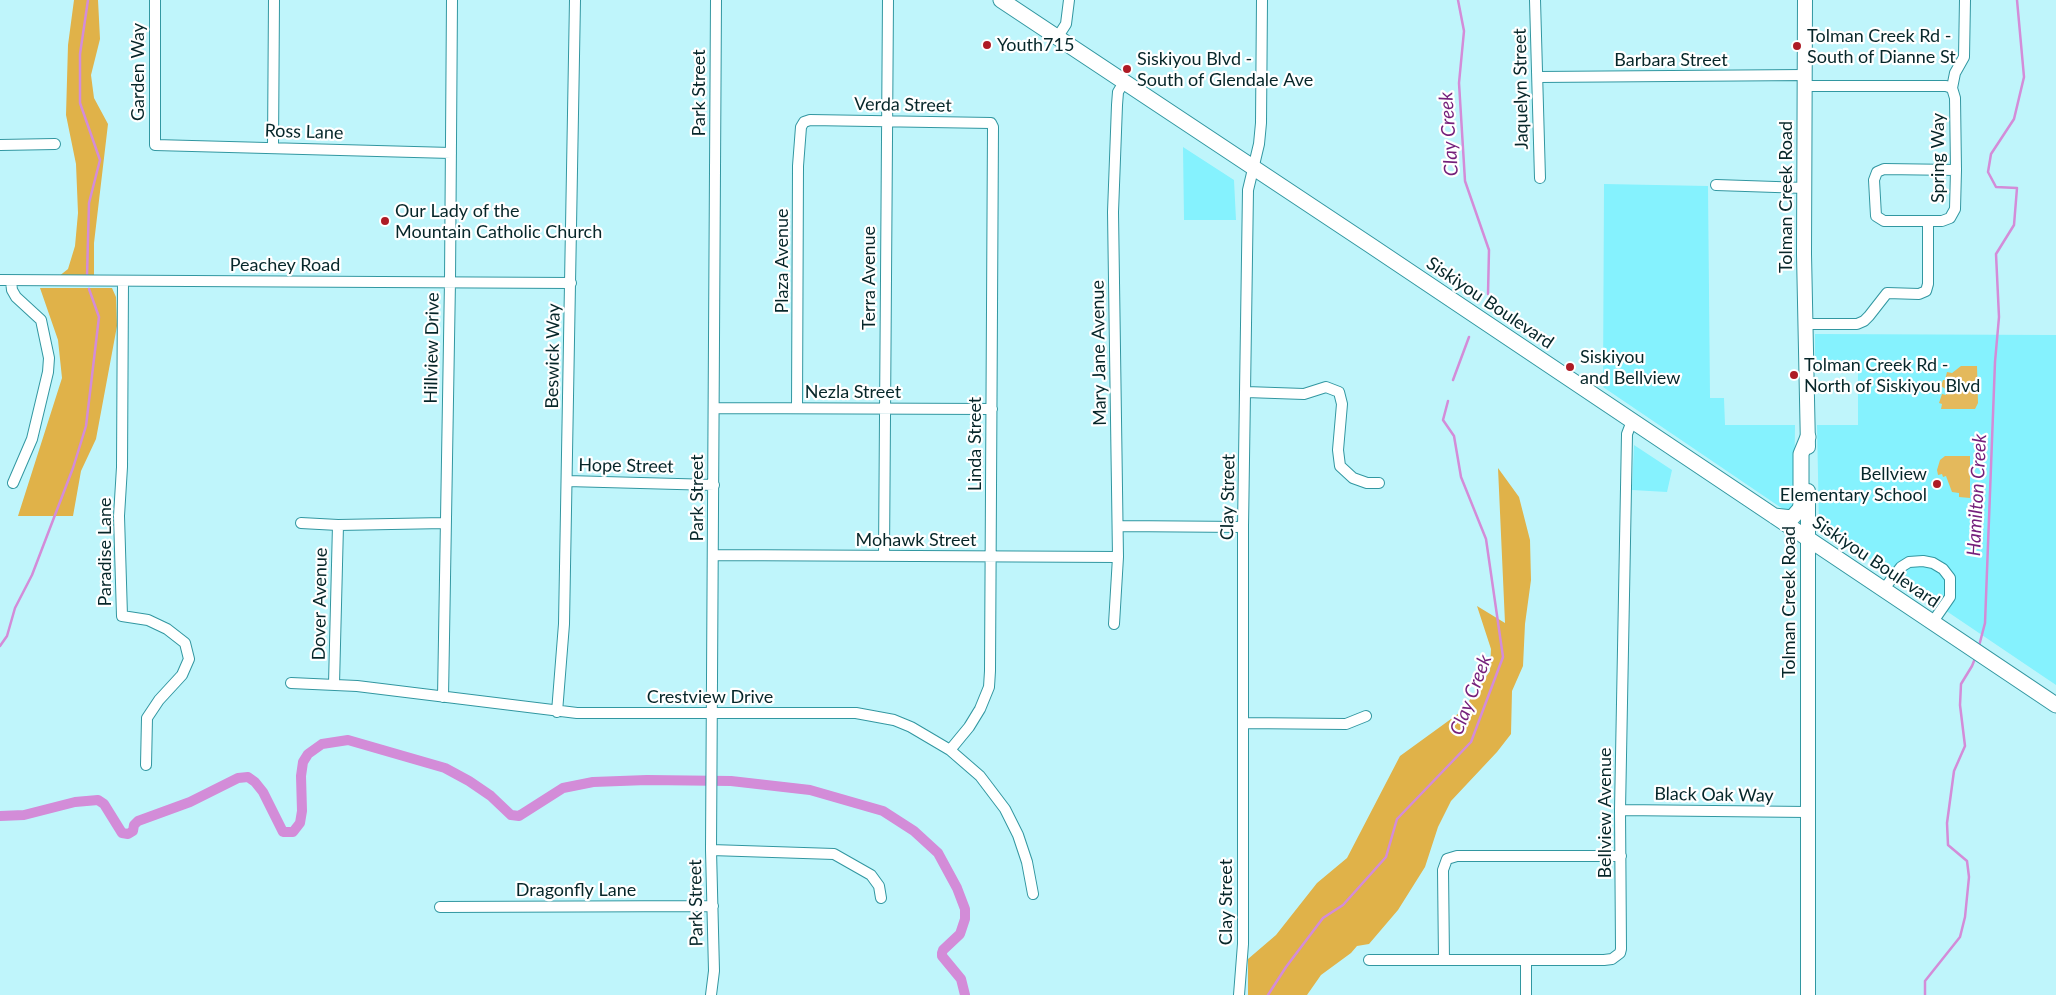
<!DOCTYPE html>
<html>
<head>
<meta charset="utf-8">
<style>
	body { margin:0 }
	canvas { display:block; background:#bff5fb }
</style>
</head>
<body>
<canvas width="2056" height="995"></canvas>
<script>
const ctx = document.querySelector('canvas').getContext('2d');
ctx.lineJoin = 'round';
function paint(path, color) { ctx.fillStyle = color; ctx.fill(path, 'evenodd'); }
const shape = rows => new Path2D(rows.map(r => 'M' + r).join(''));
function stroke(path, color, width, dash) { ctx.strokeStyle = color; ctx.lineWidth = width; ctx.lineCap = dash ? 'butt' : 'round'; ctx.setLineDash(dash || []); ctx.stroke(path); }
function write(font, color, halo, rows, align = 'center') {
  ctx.font = font + ' Lato,sans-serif'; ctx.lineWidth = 4.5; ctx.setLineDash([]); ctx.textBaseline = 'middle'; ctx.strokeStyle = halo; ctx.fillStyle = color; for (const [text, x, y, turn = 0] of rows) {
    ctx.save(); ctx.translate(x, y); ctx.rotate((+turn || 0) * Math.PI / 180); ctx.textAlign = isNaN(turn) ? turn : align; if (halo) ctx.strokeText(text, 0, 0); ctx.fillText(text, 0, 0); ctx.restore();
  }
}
const built = shape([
	[1183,147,1234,180,1236,220,1184,220],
	[1604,184,1708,186,1710,398,1724,398,1725,425,1795,425,1794,506,1790,510,1783,509,1603,387],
	[1815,334,2056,335,2056,685,1819,525,1817,425,1858,425,1858,373,1815,372],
	[1634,445,1672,470,1667,492,1632,490]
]);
const green = shape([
	[1961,366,1977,366,1978,403,1975,409,1941,409,1942,404,1939,403,1942,394,1946,395,1947,390,1941,386,1943,380,1945,380,1947,372,1952,373],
	[1945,456,1970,456,1970,498,1959,497,1959,493,1952,492,1946,476,1943,477,1942,474,1938,475,1937,470,1940,460]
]);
const forest = shape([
	[74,0,98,0,100,39,91,75,94,98,108,124,94,243,94,280,58,277,68,269,75,246,78,213,76,164,66,115,68,45],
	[40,288,112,288,116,297,117,326,96,439,81,471,73,516,18,516,62,378,58,340],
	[1498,468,1519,497,1530,540,1531,580,1525,624,1523,666,1512,691,1511,734,1497,752,1451,801,1438,827,1425,867,1398,910,1369,944,1357,946,1351,953,1321,975,1307,995,1248,995,1248,959,1276,935,1317,883,1347,858,1400,756,1462,711,1490,671,1491,649,1477,606,1505,623]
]);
const stream = shape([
	[1458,0,1464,31,1459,83,1465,181,1489,250,1488,294],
	[87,276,89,203,100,160,80,103,80,54,88,0],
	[1453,380,1469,337],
	[0,646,7,636,15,608,32,575,73,468,86,426,99,317,89,289],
	[1979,646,1985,623,1995,362,1999,317,1996,254,2014,225,2017,188,1996,187,1988,172,1991,154,2014,119,2024,77,2017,0],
	[1268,995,1286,967,1323,918,1343,905,1386,857,1397,819,1471,742,1503,657,1486,539,1461,477,1454,436,1443,420,1448,401],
	[1925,995,1925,981,1960,937,1965,917,1969,877,1967,861,1948,845,1947,823,1954,771,1965,746,1960,705,1961,684,1972,666,1976,656]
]);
const canal = shape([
	[0,816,24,815,75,802,98,800,104,804,122,833,128,834,133,831,134,825,138,821,190,802,238,778,248,777,255,782,263,792,283,832,293,832,300,823,302,811,301,776,303,762,308,754,322,744,348,740,445,768,469,781,491,796,511,815,519,816,563,788,593,782,647,780,731,781,810,790,883,811,914,831,938,853,957,888,965,909,965,919,960,934,943,950,942,953,942,956,961,979,965,995]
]);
const minor = shape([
	[155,0,155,145,451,153],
	[1535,0,1540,178],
	[1057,38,1066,24,1069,0],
	[1538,77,1805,75],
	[1805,86,1946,86,1952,88],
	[0,145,55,144],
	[273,147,274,0],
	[1956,170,1884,169,1877,172,1874,180,1876,216,1884,221,1942,221,1950,218,1955,209,1956,170,1955,98,1952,88,1955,73,1964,57,1965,0],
	[1716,185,1805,188],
	[0,280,571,283],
	[11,281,12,290,16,297,41,320,49,358,48,372,32,439,13,483],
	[123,281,122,467,119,516,122,616,148,620,167,629,185,643,189,659,182,675,159,700,147,718,146,765],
	[1805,324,1857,324,1864,321,1869,316,1887,293,1919,294,1926,291,1928,284,1928,222],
	[1246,392,1304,394,1326,387,1339,392,1342,404,1338,450,1340,466,1353,478,1367,483,1379,483],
	[714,408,992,409],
	[797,408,798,166,801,127,804,122,810,120,991,123,993,127,990,671,989,687,980,709,969,727,950,750],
	[567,481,714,485],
	[301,523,338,525,445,523],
	[1118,526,1243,527],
	[713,555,1118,557],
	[884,556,888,0],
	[1883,590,1901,567,1909,562,1923,561,1933,563,1943,569,1950,578,1950,597,1932,623],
	[1114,624,1118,557,1113,212,1117,105,1118,92,1124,82],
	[291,683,357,686,577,713,856,713,894,720,911,727,950,750,980,776,1005,809,1018,835,1027,862,1033,894],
	[334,684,338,525],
	[443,697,450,281,452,0],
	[557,712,564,624,575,0],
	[1243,723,1346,724,1366,716],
	[1620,810,1807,812],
	[711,850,834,854,871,875,879,886,881,898],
	[440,907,713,906],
	[1369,960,1604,960,1612,959,1620,953,1621,949,1620,810,1627,434,1632,421],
	[1444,960,1443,870,1447,859,1457,856,1621,856],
	[711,995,714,971,711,850,716,0],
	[1239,995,1243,944,1243,527,1248,190,1259,144,1261,123,1262,0],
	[1526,995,1526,960]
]);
const tertiary = shape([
	[1805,0,1804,254,1808,447],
	[1808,995,1808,491]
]);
const secondary = shape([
	[1001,0,1370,245,2056,705],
	[1774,516,1792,518,1800,509,1801,504,1801,454,1808,437]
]);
const markers = [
	[987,45,5,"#ae1b25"],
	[1797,46,5,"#ae1b25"],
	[1127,69,5,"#ae1b25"],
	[385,221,5,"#ae1b25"],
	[1570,367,5,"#ae1b25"],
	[1794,375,5,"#ae1b25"],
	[1937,484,5,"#ae1b25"]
];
const poiNames = [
	["Tolman Creek Rd -",1807,36],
	["South of Dianne St",1807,57],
	["Youth715",997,45],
	["Siskiyou Blvd -",1137,59],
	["South of Glendale Ave",1137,80],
	["Our Lady of the",395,211],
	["Mountain Catholic Church",395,232],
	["Siskiyou",1580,357],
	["and Bellview",1580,378],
	["Tolman Creek Rd -",1804,365],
	["North of Siskiyou Blvd",1804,386],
	["Bellview",1927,474,"right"],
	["Elementary School",1927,495,"right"]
];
const streetNames = [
	["Barbara Street",1671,60],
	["Garden Way",138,72,-90],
	["Jaquelyn Street",1521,89,-91],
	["Park Street",699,93,-90],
	["Verda Street",903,105,1],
	["Ross Lane",304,132,2],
	["Spring Way",1938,158,-90],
	["Tolman Creek Road",1786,197,-90],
	["Plaza Avenue",782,261,-90],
	["Peachey Road",285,265],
	["Terra Avenue",869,278,-90],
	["Siskiyou Boulevard",1490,303,34],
	["Hillview Drive",432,348,-89],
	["Mary Jane Avenue",1099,353,-91],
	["Beswick Way",553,356,-89],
	["Nezla Street",853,392],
	["Linda Street",975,444,-90],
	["Hope Street",626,466,1],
	["Clay Street",1228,497,-89],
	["Park Street",697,498,-90],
	["Mohawk Street",916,540],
	["Paradise Lane",105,552,-90],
	["Siskiyou Boulevard",1876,562,34],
	["Tolman Creek Road",1789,602,-90],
	["Dover Avenue",320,604,-89],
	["Crestview Drive",710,697],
	["Black Oak Way",1714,795,1],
	["Bellview Avenue",1605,813,-90],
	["Dragonfly Lane",576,890],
	["Clay Street",1226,902,-90],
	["Park Street",696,903,-91]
];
const waterNames = [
	["Clay Creek",1449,134,-94],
	["Hamilton Creek",1977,495,-87],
	["Clay Creek",1471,695,-69]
];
paint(built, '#85f2fe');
paint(green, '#e4b95c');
paint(forest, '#e0b249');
stroke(stream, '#d38cd8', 2.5);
stroke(canal, '#d38cd8', 10);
stroke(minor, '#3297a1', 12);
stroke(tertiary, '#3297a1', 16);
stroke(secondary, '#3297a1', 17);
stroke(minor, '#fff', 10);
stroke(tertiary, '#fff', 14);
stroke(secondary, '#fff', 15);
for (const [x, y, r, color] of markers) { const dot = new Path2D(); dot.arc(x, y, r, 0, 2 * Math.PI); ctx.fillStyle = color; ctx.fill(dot); stroke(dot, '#fff', 2); }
write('18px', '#062629', '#fff', poiNames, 'left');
write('18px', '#062629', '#fff', streetNames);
write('italic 19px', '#741f7b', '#fff', waterNames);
</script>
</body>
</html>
